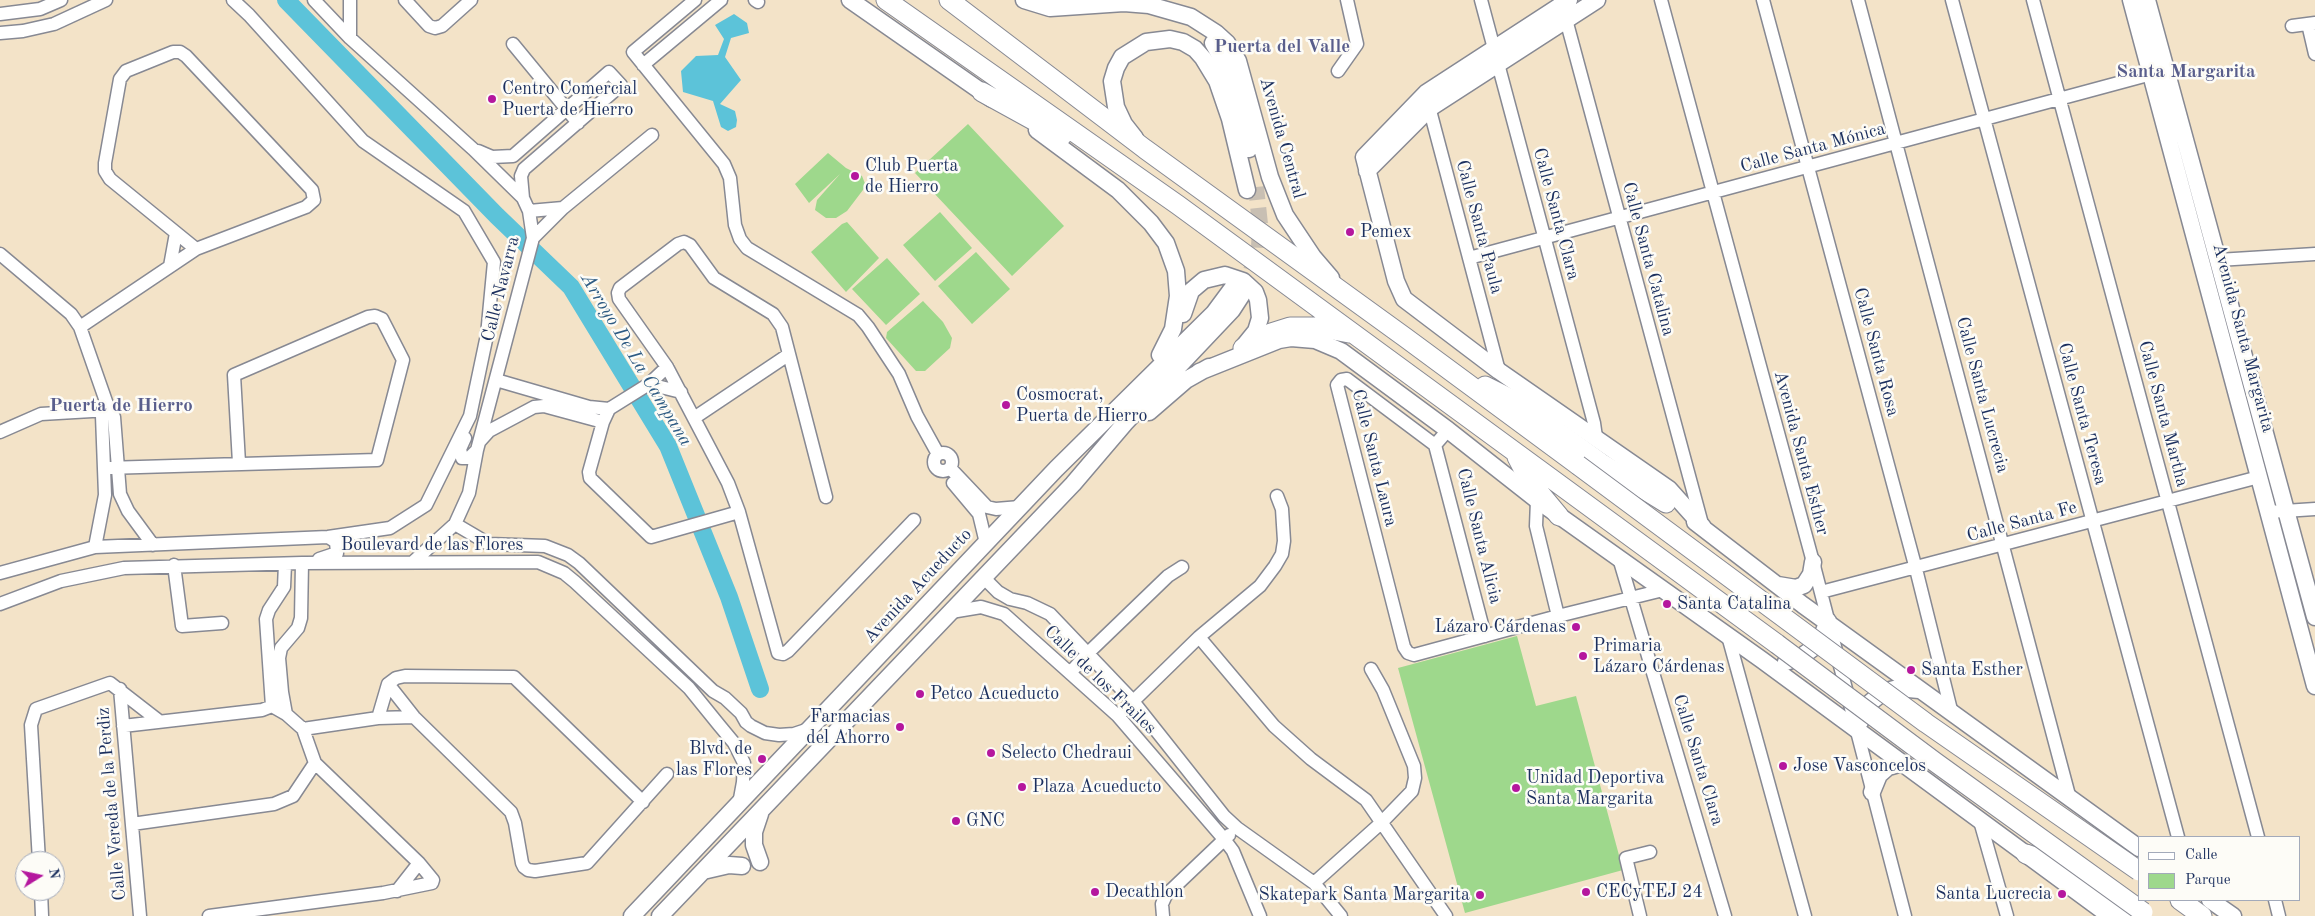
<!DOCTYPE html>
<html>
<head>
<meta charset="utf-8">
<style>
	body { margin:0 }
	#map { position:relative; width:2315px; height:916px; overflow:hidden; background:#f3e3c8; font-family:"Old Standard TT",serif }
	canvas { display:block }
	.legend { position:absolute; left:2138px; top:836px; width:162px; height:65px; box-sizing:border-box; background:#fdfcf7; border:1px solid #a3aaba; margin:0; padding:6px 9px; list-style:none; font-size:15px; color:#1b2f5e }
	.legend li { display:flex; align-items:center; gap:10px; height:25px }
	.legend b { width:25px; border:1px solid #a3aaba }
	.north { position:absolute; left:15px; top:851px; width:50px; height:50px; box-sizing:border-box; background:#fdfcf7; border:1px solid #a3aaba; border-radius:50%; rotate:80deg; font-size:14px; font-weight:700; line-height:20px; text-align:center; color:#1b2f5e }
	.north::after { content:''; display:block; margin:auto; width:18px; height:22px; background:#b5179e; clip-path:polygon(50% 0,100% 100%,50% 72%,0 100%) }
</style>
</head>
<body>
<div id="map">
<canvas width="2315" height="916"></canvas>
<ul class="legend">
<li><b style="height:6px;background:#fff"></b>Calle</li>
<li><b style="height:14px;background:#9ed88c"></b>Parque</li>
</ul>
<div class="north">N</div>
</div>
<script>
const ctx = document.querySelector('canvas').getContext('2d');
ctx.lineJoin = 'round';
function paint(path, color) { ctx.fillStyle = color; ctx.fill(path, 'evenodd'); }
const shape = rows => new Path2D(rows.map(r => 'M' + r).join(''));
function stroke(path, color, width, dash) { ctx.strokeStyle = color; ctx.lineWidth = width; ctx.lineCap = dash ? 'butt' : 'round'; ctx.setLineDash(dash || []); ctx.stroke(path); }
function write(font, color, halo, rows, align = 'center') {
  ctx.font = font + ' "Old Standard TT",serif'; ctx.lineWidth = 5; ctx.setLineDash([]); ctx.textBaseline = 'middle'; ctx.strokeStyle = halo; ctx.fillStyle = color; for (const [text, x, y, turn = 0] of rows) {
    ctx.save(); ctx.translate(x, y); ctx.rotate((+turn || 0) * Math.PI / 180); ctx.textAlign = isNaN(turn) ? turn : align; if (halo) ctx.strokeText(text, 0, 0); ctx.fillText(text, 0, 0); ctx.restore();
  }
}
const green = shape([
	[968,124,1064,226,1012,276,915,173],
	[828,153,846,168,862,176,866,186,847,211,836,218,826,218,815,210,817,200,840,174,809,203,795,184],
	[940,212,972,248,935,281,903,245],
	[847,222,879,258,846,292,811,252,842,224],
	[976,252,1010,289,972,324,938,286],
	[887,258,920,294,886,325,852,289],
	[923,301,943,322,952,338,950,348,925,371,916,371,886,338,887,332],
	[1517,636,1536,706,1576,696,1623,870,1465,913,1398,668]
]);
const water = shape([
	[734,14,747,23,749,33,731,38,725,57,741,80,720,104,735,111,737,120,736,127,728,131,721,127,713,101,683,92,681,71,696,56,718,55,724,39,715,25]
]);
const river = shape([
	[286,0,497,216,571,287,668,446,729,597,760,689]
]);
const majorTunnel = shape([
	[1243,293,1259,248,1260,224,1256,187]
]);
const minor = shape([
	[314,0,350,38,473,149,523,198,529,211,533,238,477,450,469,493,455,524,413,562],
	[350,0,350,38],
	[405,0,429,26,435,28,442,26,471,0],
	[695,0,633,52,724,164,730,178,735,225,740,239,747,248,858,315,868,327,899,374,917,416,938,454],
	[755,0,758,2],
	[1481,0,1594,423,1596,437],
	[1661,0,1813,562,1905,916],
	[1763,0,1916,569,1952,714],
	[1858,0,2070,799],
	[1952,0,2178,837],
	[2033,0,2258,837],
	[1564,12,1702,524],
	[0,14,40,9,61,0],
	[2308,24,2315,54],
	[2292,26,2315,23],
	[0,33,23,31,54,24,106,0],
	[513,44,578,123],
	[643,65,721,0],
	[1338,71,1357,44,1347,0],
	[1428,103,1499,371],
	[478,151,492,157,513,156,609,72,621,85,524,169,521,176,523,198],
	[529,211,563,208],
	[533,238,563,208,652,135],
	[0,254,71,314,80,327,109,410,114,417,120,494,128,511,153,545],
	[1469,258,2159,72],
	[2218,260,2315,254],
	[170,266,176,233],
	[80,327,196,249,306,207,314,200,312,190,186,56,180,52,173,52,126,71,120,79,105,163,105,171,110,179,196,249],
	[667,367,649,384,609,409,603,422,589,472,590,478,651,537,739,512],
	[496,380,589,407,609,409],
	[649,384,681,392],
	[694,418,788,355],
	[1448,430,1435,445,1347,379,1341,380,1337,385,1404,647,1408,653,1414,655,1558,616,1663,590],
	[0,432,41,414,109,410],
	[465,438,460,449,462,458,469,458,477,450],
	[480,441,489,431,534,407,544,406,603,422],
	[1435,445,1485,636],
	'934 462a9 9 0 1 1 18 0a9 9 0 1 1-18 0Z',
	[106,468,377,460,403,360,382,319,375,316,368,317,234,375,239,463],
	[950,468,987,507,996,509,1020,507],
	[953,483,979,514,986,543],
	[826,497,782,327,773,314,714,278,690,245,684,242,678,244,620,288,618,293,619,299,667,367,728,483,739,512,778,653,783,654,788,651,914,520],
	[1537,500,1536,526,1558,616],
	[2269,512,2315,509],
	[455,524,489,544,545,546,568,555,579,563,713,691,725,698,741,713,746,722,751,726,765,733,779,735,794,734,809,729],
	[95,547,105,495,102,416,109,410],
	[1619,558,1725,916],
	[319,559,337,553,336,542,328,537],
	[174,565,182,626,222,623],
	[0,573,95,547,328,537,390,528,426,505,470,416,487,335,494,262,464,211,363,141,249,15,233,0],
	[984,578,998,592,1010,599,1027,603,1050,614,1132,700,1224,816,1237,828,1314,883,1341,916],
	[1821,592,2259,477],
	[0,604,61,581,124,568,302,563,538,562,564,573,575,582,689,688,719,725,734,743,744,763,743,782,739,804],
	[951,612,981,607,1004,614,1118,716,1224,839,1233,851,1260,916],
	[1728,636,1805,916],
	[1199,637,1274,726,1311,759,1366,800,1446,916],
	[1070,673,1087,654,1168,576,1182,567],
	[388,684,414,717,511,812,515,823,522,863,524,867,528,870,535,871,587,863,667,774],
	[120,689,140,916],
	[272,706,266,619,269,610,284,587,285,564],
	[286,714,282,692,279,658,281,648,298,628,301,618,302,563],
	[1118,716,1199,637,1260,586,1275,566,1282,554,1284,541,1282,509,1277,496],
	[378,718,388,684,396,678,405,676,514,677,643,802],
	[123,726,262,710,272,706],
	[303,729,378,718,414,717],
	[1980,821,2007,916],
	[132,824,274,804,293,796,315,763],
	[39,861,31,725,36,709,110,683,159,721],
	[1314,883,1381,823,1412,791,1415,778,1414,766,1383,690,1371,669],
	[41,891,42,916],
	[397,891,419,863],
	[2275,900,2279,916],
	[209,916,383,893,432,883,433,880,419,863,315,763,303,729,286,714,272,706],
	[1163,916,1162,904,1166,895,1229,835],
	[1640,916,1626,858,1650,852]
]);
const major = shape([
	[850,0,992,99],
	[1024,0,1050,8,1124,3,1149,5,1191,17,1216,33,1227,43,1238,61,1270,177,1285,215,1313,257,1331,278],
	[1569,0,1426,93,1364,157,1396,281,1404,299,1499,371,1669,489,1703,527],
	[2131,0,2315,686],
	[2147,0,2315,617],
	[1213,43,1232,76,1249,149],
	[1037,130,1118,190,1151,223,1166,243,1176,271,1178,296,1173,329,1160,355],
	[1135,138,1124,124,1116,107,1112,81,1116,68,1122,57,1146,42,1170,39,1183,42,1195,49,1203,58,1217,81,1230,119,1247,190],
	[1367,171,1430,108,1597,0],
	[1183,314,1191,291,1204,280,1225,275,1243,281,1255,292,1258,300,1260,318,1256,331,1243,347],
	[1199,372,1279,340,1291,338,1315,340,1341,351,1448,430,1537,500,1762,660,2110,916],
	[1149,412,1186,380,1209,367],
	[1695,522,1803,605,2139,848],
	[1778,585,1796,588,1804,585,1811,574,1813,562],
	[1786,662,1801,657,1813,648,1822,636,1828,621],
	[1860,722,1871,702,1883,692,1898,688,1919,690],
	[1872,792,1879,775,1888,767,1902,763],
	[760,862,754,845,754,832,760,814],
	[703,871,729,865,742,866],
	[2210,900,2233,916],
	[632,916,1056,469,1214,313,1234,286],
	[660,916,1073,484,1125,423,1232,310,1243,293]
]);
const highway = shape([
	[886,0,1178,205,1777,644],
	[949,0,1145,149,1406,338,1578,465],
	[982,92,1062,136],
	[1243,348,1271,333,1290,327,1318,327,1349,333],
	[1485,386,1515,401,1601,463,1666,503],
	[1517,457,1529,480,1559,516],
	[2026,854,2053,863,2132,916],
	[2180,900,2202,916]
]);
const highwayBridge = shape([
	[1578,465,1926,723,2139,871],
	[1777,644,1935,762,2143,912]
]);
const markers = [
	[492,99,5,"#b5179e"],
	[855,176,5,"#b5179e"],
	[1350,232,5,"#b5179e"],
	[1006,405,5,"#b5179e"],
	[1667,604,5,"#b5179e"],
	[1576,627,5,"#b5179e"],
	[1583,656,5,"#b5179e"],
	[1911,670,5,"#b5179e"],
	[920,694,5,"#b5179e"],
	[900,727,5,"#b5179e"],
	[991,753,5,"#b5179e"],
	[762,759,5,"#b5179e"],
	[1783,766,5,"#b5179e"],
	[1022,787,5,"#b5179e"],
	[1516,788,5,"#b5179e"],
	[956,821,5,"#b5179e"],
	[1095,892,5,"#b5179e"],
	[1586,892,5,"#b5179e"],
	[2062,894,5,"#b5179e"],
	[1480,895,5,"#b5179e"]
];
const poiNames = [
	["Centro Comercial",502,89],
	["Puerta de Hierro",502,110],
	["Club Puerta",865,166],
	["de Hierro",865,187],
	["Pemex",1360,232],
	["Cosmocrat,",1016,395],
	["Puerta de Hierro",1016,416],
	["Santa Catalina",1677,604],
	["Lázaro Cárdenas",1566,627,"right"],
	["Primaria",1593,646],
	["Lázaro Cárdenas",1593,667],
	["Santa Esther",1921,670],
	["Petco Acueducto",930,694],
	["Farmacias",890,717,"right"],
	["del Ahorro",890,738,"right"],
	["Blvd. de",752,749,"right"],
	["las Flores",752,770,"right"],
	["Selecto Chedraui",1001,753],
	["Jose Vasconcelos",1793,766],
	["Unidad Deportiva",1526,778],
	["Santa Margarita",1526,799],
	["Plaza Acueducto",1032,787],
	["GNC",966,821],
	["Decathlon",1105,892],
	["CECyTEJ 24",1596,892],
	["Santa Lucrecia",2052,894,"right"],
	["Skatepark Santa Margarita",1470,895,"right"]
];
const streetNames = [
	["Avenida Central",1282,138,74],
	["Calle Santa Mónica",1813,148,-15],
	["Calle Santa Clara",1556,214,75],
	["Calle Santa Paula",1479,227,75],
	["Calle Santa Catalina",1648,259,75],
	["Calle Navarra",501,289,-76],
	["Avenida Santa Margarita",2243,338,75],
	["Calle Santa Rosa",1876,352,75],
	["Calle Santa Lucrecia",1982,395,75],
	["Calle Santa Teresa",2082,414,75],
	["Calle Santa Martha",2163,414,75],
	["Avenida Santa Esther",1801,453,75],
	["Calle Santa Laura",1374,458,76],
	["Calle Santa Fe",2022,522,-15],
	["Calle Santa Alicia",1479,536,76],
	["Boulevard de las Flores",432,545],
	["Avenida Acueducto",918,586,-47],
	["Calle de los Frailes",1100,680,44],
	["Calle Santa Clara",1698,760,73],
	["Calle Vereda de la Perdiz",112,804,-95]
];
const neighbourhoodNames = [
	["Puerta del Valle",1282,47],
	["Santa Margarita",2186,72],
	["Puerta de Hierro",121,406]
];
const waterNames = [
	["Arroyo De La Campana",636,360,59]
];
paint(green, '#9ed88c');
paint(water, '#5cc3d9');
stroke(river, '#5cc3d9', 18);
stroke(majorTunnel, '#c8bfb3', 16, [16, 8]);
stroke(minor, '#878993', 15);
stroke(major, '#878993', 19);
stroke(highway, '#878993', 21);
stroke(minor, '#fff', 12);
stroke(major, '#fff', 16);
stroke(highway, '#fff', 19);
stroke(highwayBridge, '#878993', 21, []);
stroke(highwayBridge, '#fff', 19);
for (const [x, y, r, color] of markers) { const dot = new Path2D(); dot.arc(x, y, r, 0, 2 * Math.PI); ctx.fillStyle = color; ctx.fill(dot); stroke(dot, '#fdfcf7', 2); }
write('18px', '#1b2f5e', '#fdfcf7', poiNames, 'left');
write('18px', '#1b2f5e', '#fdfcf7', streetNames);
write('bold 19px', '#595e8c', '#fdfcf7', neighbourhoodNames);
write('italic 19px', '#2e5b83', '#fdfcf7', waterNames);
</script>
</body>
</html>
